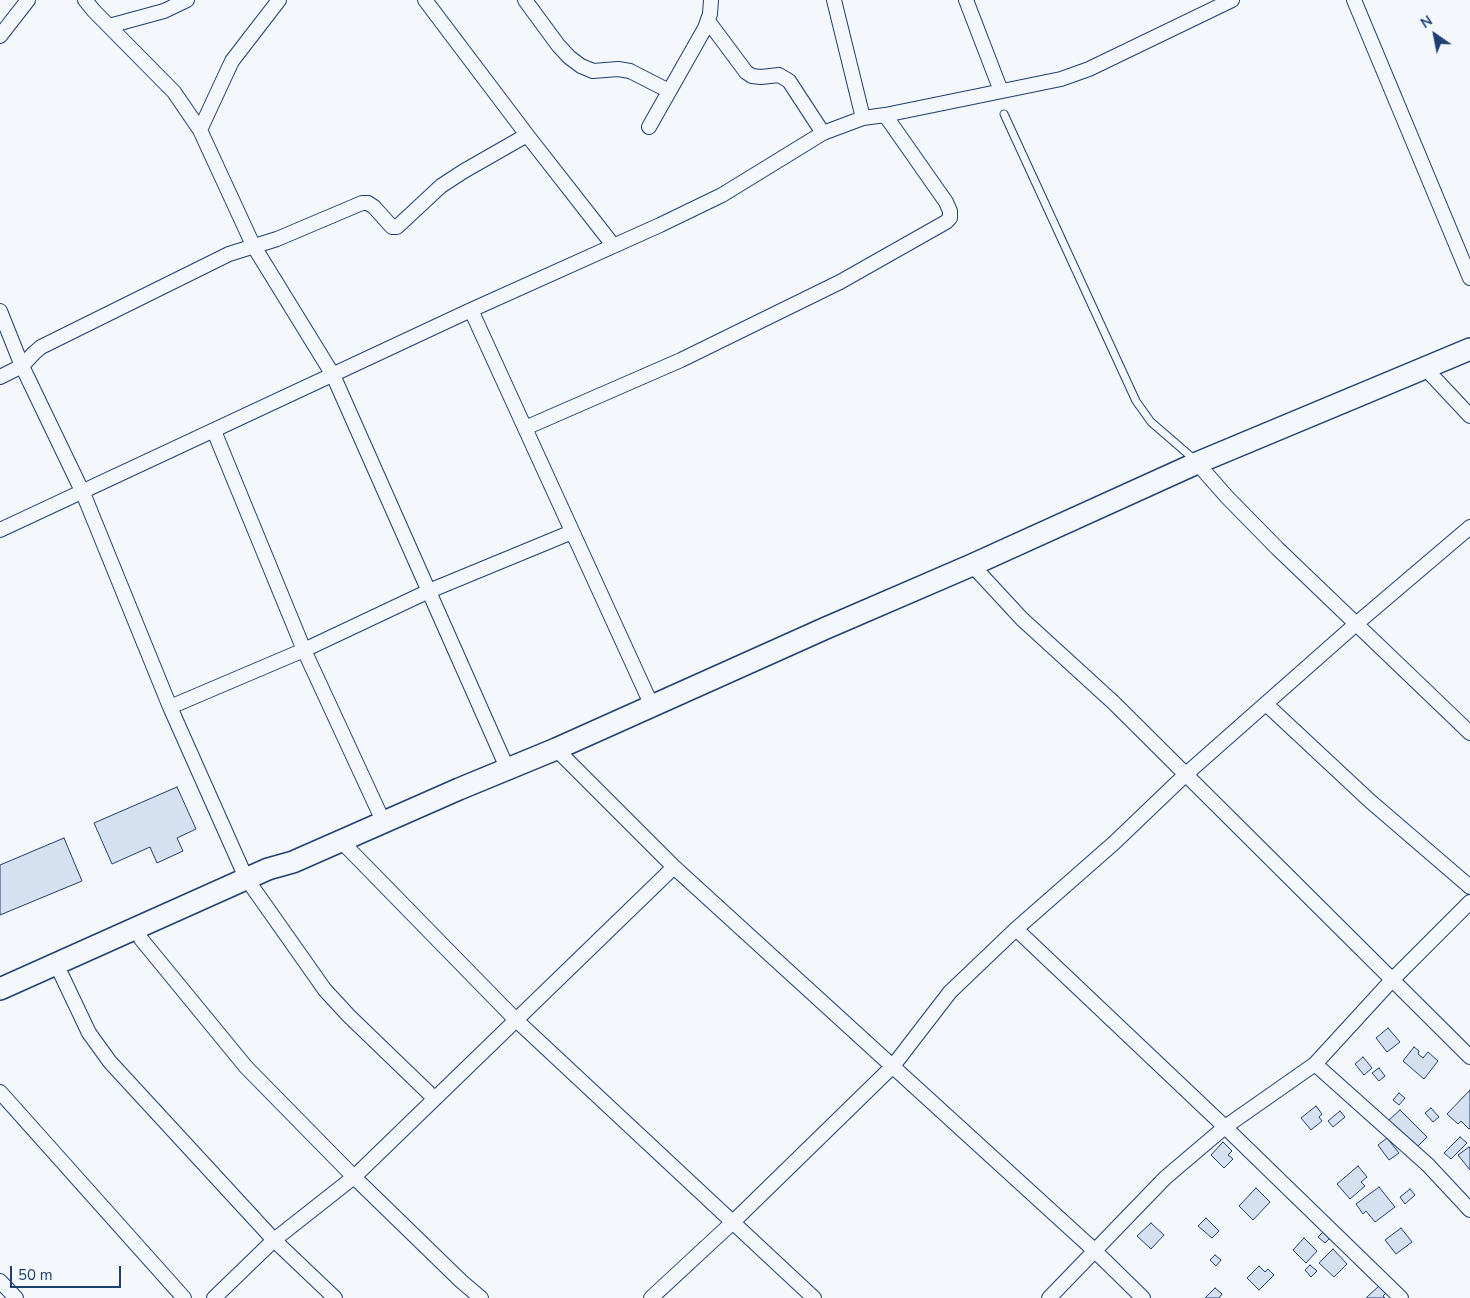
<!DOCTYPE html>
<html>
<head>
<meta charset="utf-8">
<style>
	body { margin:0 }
	#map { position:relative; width:1470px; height:1298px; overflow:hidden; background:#f4f7fb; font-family:"Nunito Sans",sans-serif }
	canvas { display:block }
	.north { position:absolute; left:1410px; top:10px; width:50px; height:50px; -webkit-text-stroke:4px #f4f7fb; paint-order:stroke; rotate:327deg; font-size:14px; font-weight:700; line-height:20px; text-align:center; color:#1d3f73 }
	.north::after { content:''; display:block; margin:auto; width:18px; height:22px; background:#1d3f73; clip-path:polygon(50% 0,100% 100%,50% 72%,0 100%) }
	.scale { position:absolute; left:10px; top:1266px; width:111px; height:22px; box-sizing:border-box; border:2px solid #1d3f73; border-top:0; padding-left:6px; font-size:15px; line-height:18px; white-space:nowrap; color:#1d3f73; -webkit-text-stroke:4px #f4f7fb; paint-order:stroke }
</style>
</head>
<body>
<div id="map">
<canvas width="1470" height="1298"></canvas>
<div class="north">N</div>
<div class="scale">50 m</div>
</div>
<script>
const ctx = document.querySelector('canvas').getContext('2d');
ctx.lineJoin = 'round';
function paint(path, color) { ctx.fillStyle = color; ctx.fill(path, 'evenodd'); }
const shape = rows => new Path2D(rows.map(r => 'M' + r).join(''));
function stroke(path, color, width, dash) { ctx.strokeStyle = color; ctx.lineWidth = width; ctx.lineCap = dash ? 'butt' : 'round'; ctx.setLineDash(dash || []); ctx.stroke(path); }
const building = shape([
	[177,787,196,829,177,838,183,851,157,863,150,847,112,864,94,823,177,787],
	[64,838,82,881,0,915,0,865,64,838],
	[1388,1028,1400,1042,1387,1052,1376,1038,1388,1028],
	[1414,1047,1419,1051,1418,1054,1423,1058,1428,1052,1438,1061,1424,1079,1403,1061,1414,1047],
	[1363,1057,1372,1068,1364,1075,1355,1064,1363,1057],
	[1379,1068,1385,1076,1379,1081,1372,1073,1379,1068],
	[1470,1090,1470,1128,1469,1129,1461,1121,1458,1124,1447,1114,1470,1090],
	[1399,1093,1405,1098,1399,1105,1393,1100,1399,1093],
	[1316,1106,1322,1114,1319,1117,1322,1121,1311,1130,1301,1118,1316,1106],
	[1431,1108,1439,1117,1433,1122,1425,1113,1431,1108],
	[1400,1110,1427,1137,1416,1148,1389,1120,1400,1110],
	[1340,1111,1345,1117,1333,1127,1328,1121,1340,1111],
	[1460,1137,1467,1143,1451,1159,1444,1153,1460,1137],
	[1387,1138,1399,1153,1389,1160,1378,1145,1387,1138],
	[1223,1142,1232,1151,1228,1155,1233,1159,1224,1168,1211,1155,1223,1142],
	[1469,1147,1470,1149,1470,1170,1458,1155,1469,1147],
	[1358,1166,1367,1177,1361,1182,1365,1186,1350,1199,1337,1184,1358,1166],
	[1379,1187,1395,1207,1375,1222,1366,1211,1363,1214,1356,1204,1379,1187],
	[1256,1188,1270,1202,1253,1220,1239,1206,1256,1188],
	[1410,1189,1415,1195,1405,1204,1400,1197,1410,1189],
	[1206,1218,1219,1231,1212,1238,1198,1226,1206,1218],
	[1151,1223,1164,1235,1151,1249,1137,1236,1151,1223],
	[1401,1228,1412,1242,1396,1254,1385,1240,1401,1228],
	[1323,1232,1330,1238,1325,1243,1318,1237,1323,1232],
	[1304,1238,1317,1251,1306,1263,1293,1250,1304,1238],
	[1333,1249,1347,1264,1334,1277,1319,1263,1333,1249],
	[1215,1255,1221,1260,1216,1266,1210,1260,1215,1255],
	[1310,1265,1317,1271,1311,1277,1305,1270,1310,1265],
	[1259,1266,1265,1272,1268,1269,1274,1275,1259,1290,1247,1278,1259,1266],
	[1380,1285,1387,1292,1383,1296,1385,1298,1366,1298,1380,1285],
	[1215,1288,1222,1294,1219,1298,1205,1298,1215,1288]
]);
const lane = shape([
	[1004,114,1136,401,1151,422,1195,460]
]);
const street = shape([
	[85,0,94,11,174,92,200,130,253,245,333,375,508,770],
	[425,0,527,135,613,245],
	[525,0,558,45,569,57,581,66,593,71,618,69,630,71,669,91],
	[834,0,863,118],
	[966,0,1001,91],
	[1354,0,1470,278],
	[708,21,746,72,752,76,761,77,779,75,789,81,823,133],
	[109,26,164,11,187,0],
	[0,36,28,0],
	[649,127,705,28,710,14,711,0],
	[200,130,232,61,279,0],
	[471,310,652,706],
	[0,311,22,366,83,493,170,707,246,878,325,990,349,1016,434,1098],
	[1425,368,1470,416],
	[0,377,22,366,34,353,41,347,229,254,277,239,362,203,368,203,374,207,392,227,397,227,441,186,464,171,527,135],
	[525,428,681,360,840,282,946,222,950,218,950,211,946,202,885,115],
	[214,431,304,650,384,823],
	[1197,463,1227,497,1277,548,1470,733],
	[0,530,471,310,660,225,722,195,823,133,863,118,885,115,1061,79,1089,69,1232,0],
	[972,565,1022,619,1114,703,1470,1057],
	[1266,704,1370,801,1470,887],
	[170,707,304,650,429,591,572,532],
	[556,749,674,867,1094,1250,1143,1298],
	[341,841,515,1019,814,1298],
	[1016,929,1225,1127,1401,1298],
	[141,939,246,1067,354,1177,461,1281,481,1298],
	[61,974,89,1033,110,1062,274,1240,335,1298],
	[1315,1064,1428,1165,1470,1210],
	[0,1092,184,1298],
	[0,1281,16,1298],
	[214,1298,274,1240,354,1177,674,867],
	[651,1298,733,1222,893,1066,950,992,1016,929,1114,843,1185,775,1356,624,1470,527],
	[1049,1298,1165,1178,1225,1127,1315,1064,1392,980,1470,902]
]);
const primary = shape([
	[0,989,268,869,293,862,459,789,556,749,826,628,972,565,1197,463,1470,349]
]);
paint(building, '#d5e0f0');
stroke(building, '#1d3f73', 1);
stroke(lane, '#1d3f73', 9);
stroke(street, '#1d3f73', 16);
stroke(primary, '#1d3f73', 24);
stroke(lane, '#f4f7fb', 7);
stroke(street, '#f4f7fb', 14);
stroke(primary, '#f4f7fb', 21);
</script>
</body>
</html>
